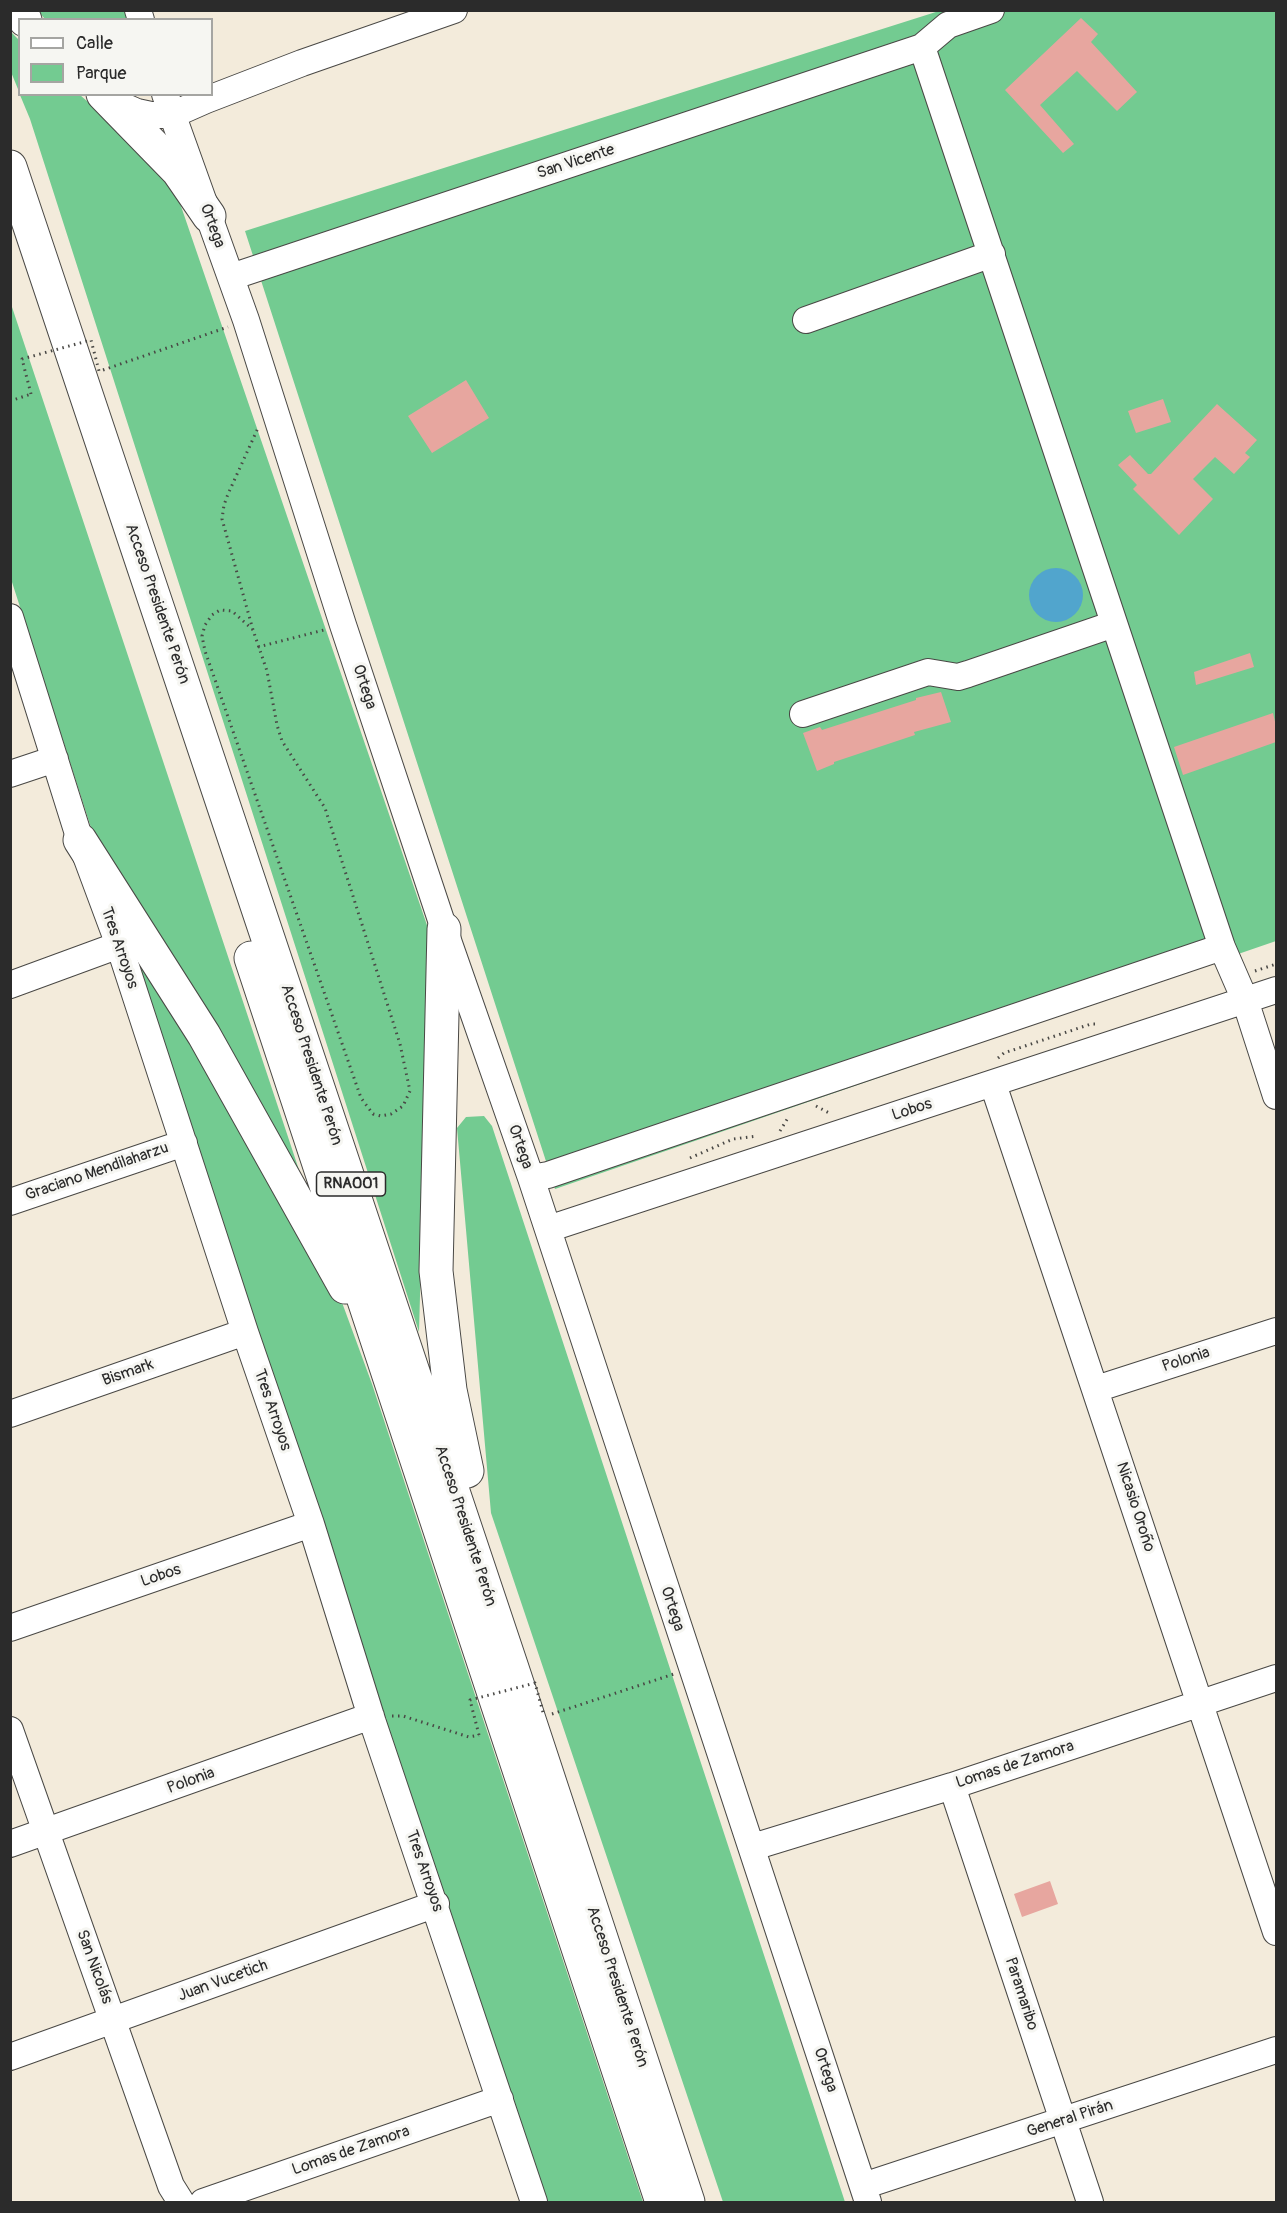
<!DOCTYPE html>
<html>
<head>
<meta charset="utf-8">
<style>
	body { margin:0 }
	#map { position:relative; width:1287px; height:2213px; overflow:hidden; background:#f3ebdb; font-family:Pangolin,sans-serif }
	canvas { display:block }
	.frame { position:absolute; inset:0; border:12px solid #2b2b2b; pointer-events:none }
	.legend { position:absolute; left:18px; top:18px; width:195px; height:78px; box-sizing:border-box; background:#f6f6f2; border:2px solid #a5a5a2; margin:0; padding:8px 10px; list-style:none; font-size:18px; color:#2b2b2b }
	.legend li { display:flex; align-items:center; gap:12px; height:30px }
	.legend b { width:30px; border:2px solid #a5a5a2 }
</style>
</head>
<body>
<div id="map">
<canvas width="1287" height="2213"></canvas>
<div class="frame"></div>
<ul class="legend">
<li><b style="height:8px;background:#fff"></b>Calle</li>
<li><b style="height:16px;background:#73cb91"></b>Parque</li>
</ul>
</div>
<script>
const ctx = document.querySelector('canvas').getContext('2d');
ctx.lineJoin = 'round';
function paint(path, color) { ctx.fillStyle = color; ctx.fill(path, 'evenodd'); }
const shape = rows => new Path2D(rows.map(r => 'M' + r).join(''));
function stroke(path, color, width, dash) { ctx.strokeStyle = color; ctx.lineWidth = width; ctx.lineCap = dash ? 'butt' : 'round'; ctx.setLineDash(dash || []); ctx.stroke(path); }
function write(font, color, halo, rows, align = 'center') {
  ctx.font = font + ' Pangolin,sans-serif'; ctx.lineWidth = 6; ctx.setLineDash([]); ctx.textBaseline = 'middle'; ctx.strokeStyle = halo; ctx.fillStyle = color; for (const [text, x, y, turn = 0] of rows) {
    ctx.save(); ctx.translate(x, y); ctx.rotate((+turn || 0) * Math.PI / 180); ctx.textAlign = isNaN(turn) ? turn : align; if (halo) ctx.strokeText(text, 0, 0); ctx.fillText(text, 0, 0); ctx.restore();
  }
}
const green = shape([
	[38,11,129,11,132,19,45,19],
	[939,11,1276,11,1276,941,555,1189,245,231],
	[11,32,19,40,20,94,11,72],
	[20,95,80,95,170,174,430,934,419,1332,30,119],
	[10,301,302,1179,93,834,11,579],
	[124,927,340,1297,372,1384,643,2202,544,2202],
	[484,1116,492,1126,845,2202,723,2202,491,1513,457,1128,466,1117]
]);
const water = shape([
	'1029 595a27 27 0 1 1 54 0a27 27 0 1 1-54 0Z'
]);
const building = shape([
	[1081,18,1098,34,1091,42,1137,92,1117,111,1077,71,1040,105,1074,144,1063,153,1005,90],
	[466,380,489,418,432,453,408,416],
	[1163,399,1171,422,1136,433,1128,411],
	[1217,404,1257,440,1245,453,1250,457,1234,474,1215,457,1193,479,1213,499,1179,535,1133,489,1137,485,1118,465,1130,455,1148,474,1151,474],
	[1250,653,1254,667,1196,685,1194,672],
	[941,692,951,722,914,732,915,735,834,762,834,764,817,771,803,733,820,727,822,730,916,700,916,698],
	[1273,713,1276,726,1276,742,1183,775,1174,747],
	[1050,1881,1058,1904,1022,1917,1014,1894]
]);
const path = shape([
	[103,370,228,327],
	[10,401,31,394],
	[253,630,232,611,220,610,212,615,205,625,202,636,205,651,361,1098,373,1114,381,1116,391,1114,403,1106,410,1091,400,1044,325,808,282,741,277,725,267,671,253,630,222,519,224,505,228,494,258,428],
	[258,647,324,630],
	[1255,971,1276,964],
	[998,1058,1004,1053,1091,1024,1099,1024],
	[816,1106,831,1114],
	[780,1131,789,1116],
	[690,1158,733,1139,757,1136],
	[552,1714,674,1674],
	[392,1716,403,1716,469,1737,479,1735]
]);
const minor = shape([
	[138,10,141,20],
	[922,47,1222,947,1245,1000,1276,1096],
	[165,94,246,320,343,625,444,929,531,1178,868,2202],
	[114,102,137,112,151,115,172,115,206,100,302,63,454,10],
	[231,277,922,47,948,25,991,10],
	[806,320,992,254],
	[10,617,80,840,119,945,245,1332,311,1524,373,1723,534,2202],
	[803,714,928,672,958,677,968,674,1114,624],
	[10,774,55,759],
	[10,985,119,945],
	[993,1084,1276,1932],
	[531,1178,548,1175,1222,947],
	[10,1202,184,1143],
	[548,1229,1276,990],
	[1096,1389,1276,1331],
	[10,1414,245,1332],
	[10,1628,311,1524],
	[10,1730,171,2186,181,2202],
	[952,1786,1090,2202],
	[10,1844,371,1716],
	[753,1847,952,1786,1276,1678],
	[10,2057,436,1904],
	[863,2186,1276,2050],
	[203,2202,500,2099]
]);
const highway = shape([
	[18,10,25,20],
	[103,94,178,171,209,216],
	[10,167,512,1668,688,2202],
	[80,840,204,1035,345,1287],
	[444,929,436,1271,450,1390,467,1471],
	[251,958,662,2202]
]);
const pathBridge = shape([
	[31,394,22,359,91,340,99,371],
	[479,1735,470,1700,535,1683,544,1716]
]);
const shields = [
	[351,1184,69]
];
const shieldNames = [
	["RNA001",351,1184]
];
const streetNames = [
	["San Vicente",576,162,-18],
	["Ortega",212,226,70],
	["Acceso Presidente Perón",157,604,71],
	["Ortega",364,687,72],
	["Tres Arroyos",119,948,71],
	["Acceso Presidente Perón",311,1065,72],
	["Lobos",912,1110,-18],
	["Ortega",520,1147,71],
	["Graciano Mendilaharzu",97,1172,-19],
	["Polonia",1186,1360,-18],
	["Bismark",128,1373,-19],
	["Tres Arroyos",272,1410,71],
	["Nicasio Oroño",1135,1507,72],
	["Acceso Presidente Perón",465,1526,72],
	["Lobos",161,1576,-19],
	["Ortega",672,1609,72],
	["Lomas de Zamora",1015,1765,-18],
	["Polonia",191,1781,-20],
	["Tres Arroyos",424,1871,71],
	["San Nicolás",94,1967,70],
	["Juan Vucetich",223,1981,-20],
	["Acceso Presidente Perón",617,1987,72],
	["Paramaribo",1021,1994,72],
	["Ortega",825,2070,72],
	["General Pirán",1070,2119,-18],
	["Lomas de Zamora",351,2151,-19]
];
paint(green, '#73cb91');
paint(water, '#51a5cd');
paint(building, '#e7a69f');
stroke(minor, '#494845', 28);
stroke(highway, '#494845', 35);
stroke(path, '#494845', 3, [1.5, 4.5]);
stroke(minor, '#fff', 26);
stroke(highway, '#fff', 33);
stroke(pathBridge, '#494845', 3, [1.5, 4.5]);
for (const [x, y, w] of shields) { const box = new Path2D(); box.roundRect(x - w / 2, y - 12, w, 24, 4.5); ctx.fillStyle = '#f6f6f2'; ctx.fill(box); stroke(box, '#2b2b2b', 1.5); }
write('bold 15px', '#2b2b2b', null, shieldNames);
write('16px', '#2b2b2b', '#f6f6f2', streetNames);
</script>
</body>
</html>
